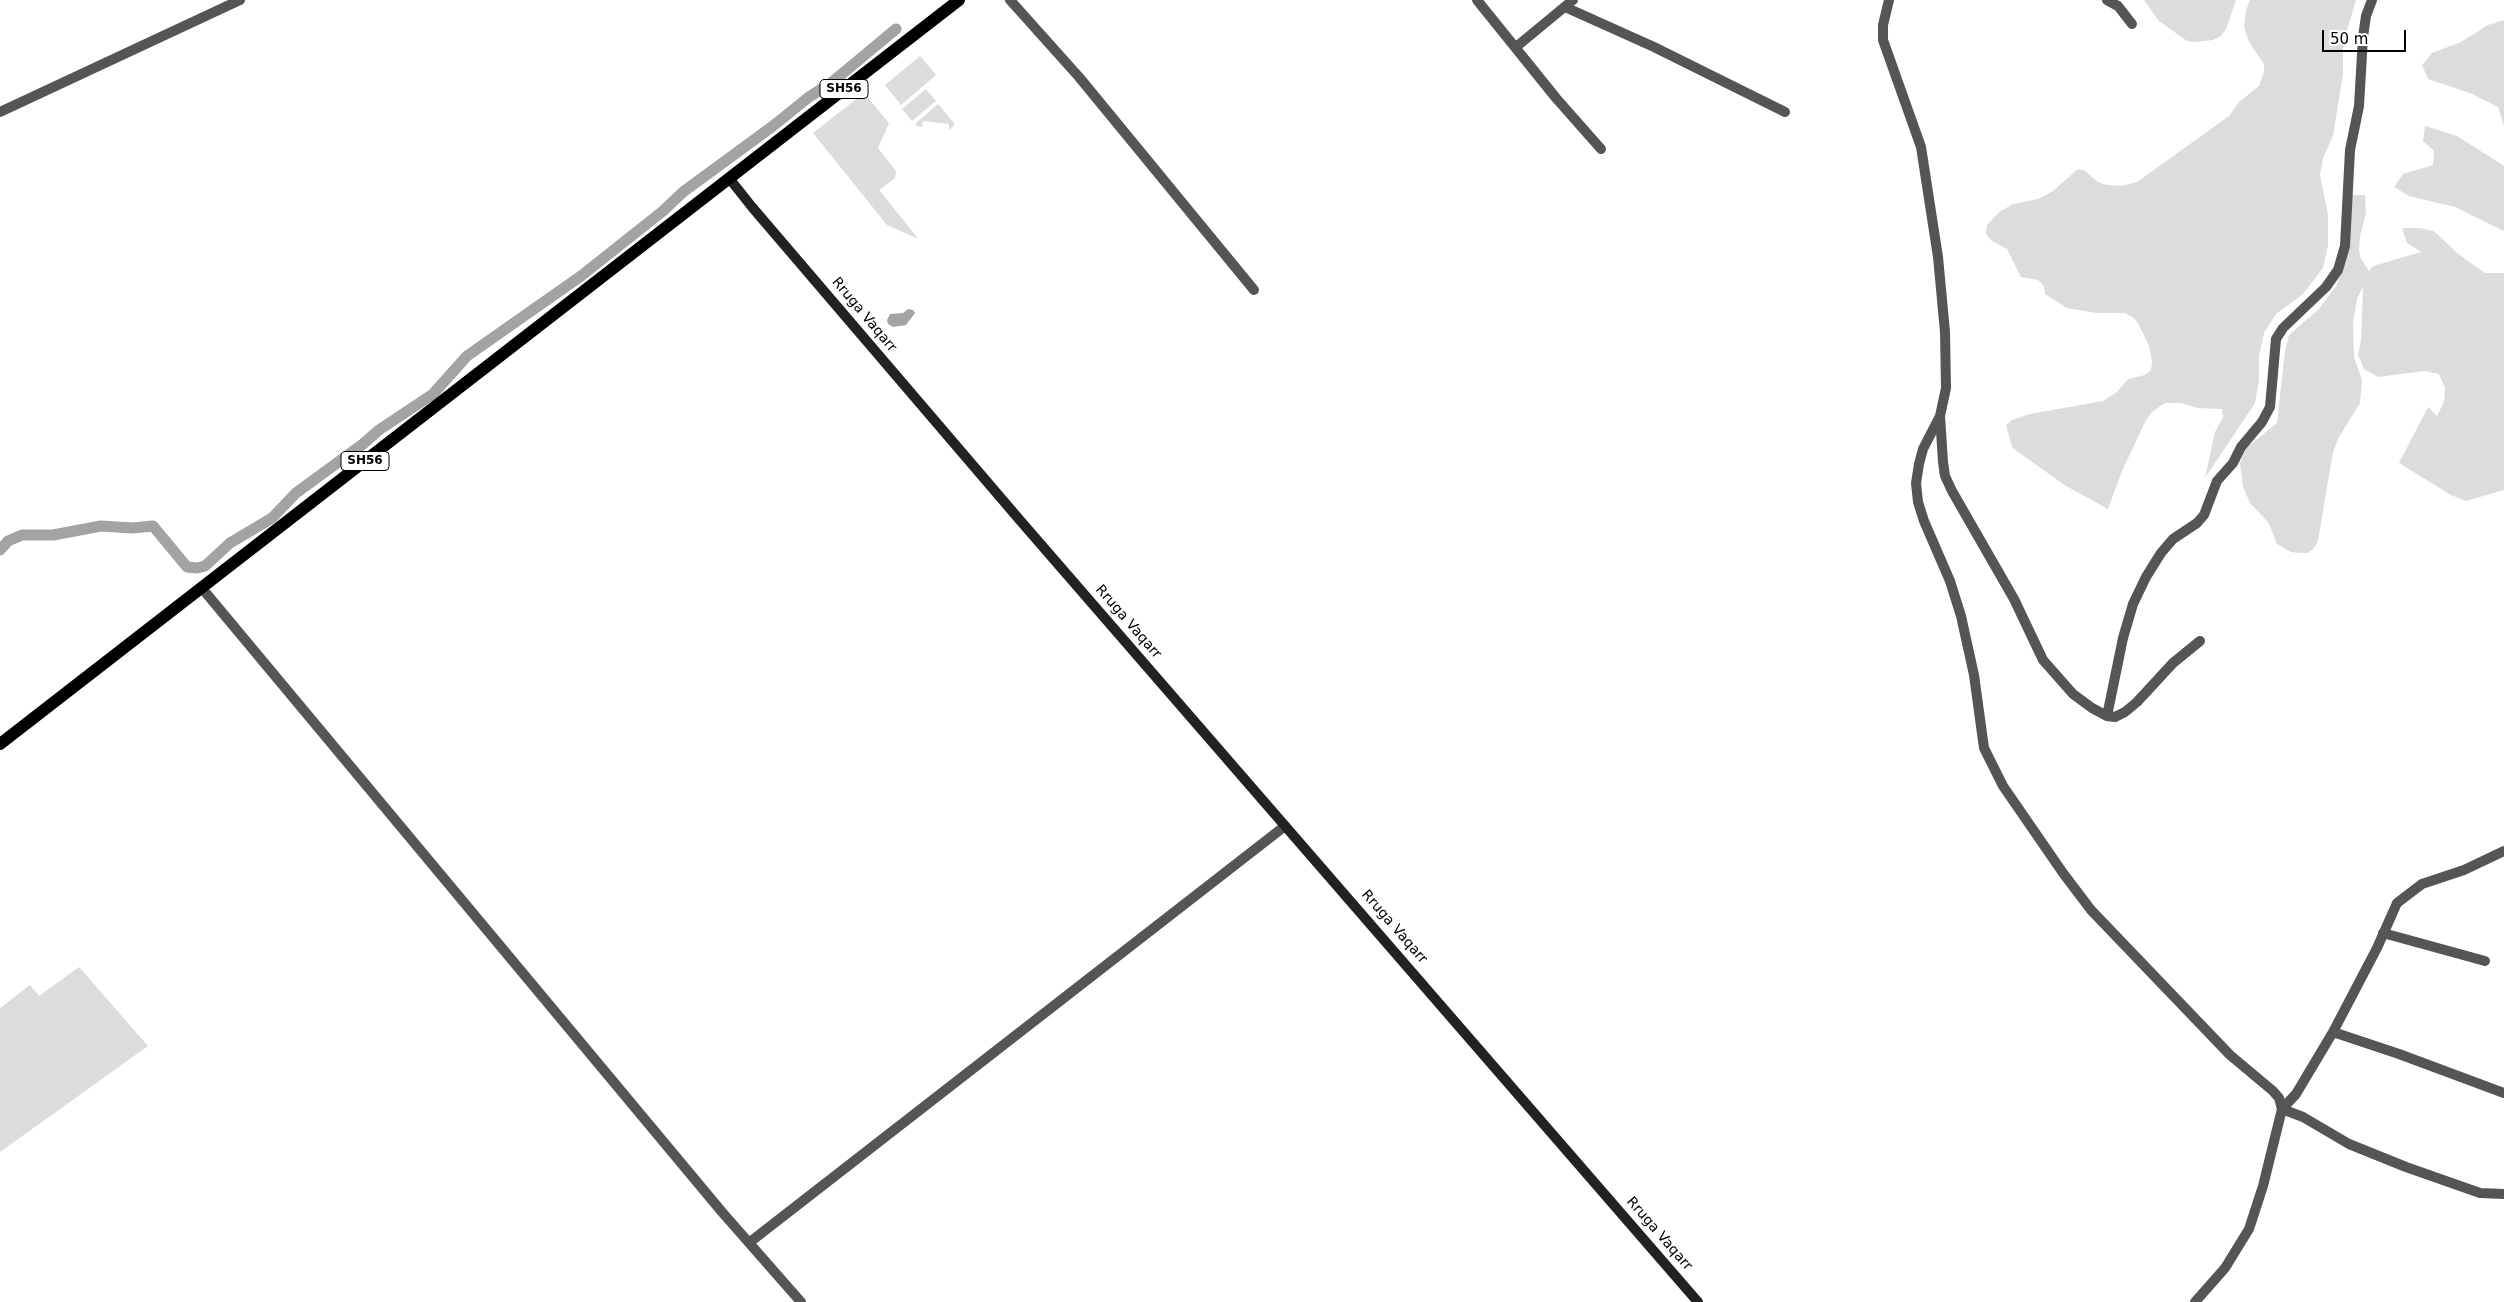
<!DOCTYPE html>
<html>
<head>
<meta charset="utf-8">
<style>
	body { margin:0 }
	#map { position:relative; width:2504px; height:1302px; overflow:hidden; background:#fff; font-family:"DejaVu Sans",sans-serif }
	canvas { display:block }
	.scale { position:absolute; left:2322px; top:30px; width:84px; height:22px; box-sizing:border-box; border:2px solid #000; border-top:0; padding-left:6px; font-size:15px; line-height:18px; white-space:nowrap; color:#000; -webkit-text-stroke:4px #fff; paint-order:stroke }
</style>
</head>
<body>
<div id="map">
<canvas width="2504" height="1302"></canvas>
<div class="scale">50 m</div>
</div>
<script>
const ctx = document.querySelector('canvas').getContext('2d');
ctx.lineJoin = 'round';
function paint(path, color) { ctx.fillStyle = color; ctx.fill(path, 'evenodd'); }
const shape = rows => new Path2D(rows.map(r => 'M' + r).join(''));
function stroke(path, color, width, dash) { ctx.strokeStyle = color; ctx.lineWidth = width; ctx.lineCap = dash ? 'butt' : 'round'; ctx.setLineDash(dash || []); ctx.stroke(path); }
function write(font, color, halo, rows, align = 'center') {
  ctx.font = font + ' "DejaVu Sans",sans-serif'; ctx.lineWidth = 4; ctx.setLineDash([]); ctx.textBaseline = 'middle'; ctx.strokeStyle = halo; ctx.fillStyle = color; for (const [text, x, y, turn = 0] of rows) {
    ctx.save(); ctx.translate(x, y); ctx.rotate((+turn || 0) * Math.PI / 180); ctx.textAlign = isNaN(turn) ? turn : align; if (halo) ctx.strokeText(text, 0, 0); ctx.fillText(text, 0, 0); ctx.restore();
  }
}
const green = shape([
	[2144,0,2236,0,2226,29,2221,36,2213,40,2195,42,2187,41,2159,21],
	[2250,0,2356,0,2343,44,2343,74,2333,136,2323,158,2320,175,2328,215,2328,245,2323,268,2303,294,2276,314,2264,333,2259,356,2259,380,2255,403,2205,478,2215,432,2223,417,2222,409,2197,408,2181,403,2165,403,2152,412,2146,420,2122,471,2108,509,2066,486,2018,452,2012,447,2006,425,2012,420,2030,414,2103,401,2117,392,2128,379,2145,375,2151,370,2152,361,2149,346,2138,323,2133,317,2124,313,2096,313,2067,308,2045,294,2044,286,2038,280,2021,277,2007,249,1992,241,1986,234,1987,225,1999,212,2013,204,2038,199,2053,191,2078,169,2085,171,2098,182,2107,185,2122,186,2137,182,2229,116,2239,102,2259,86,2264,72,2264,64,2249,42,2244,27,2246,10],
	[2504,20,2504,126,2498,107,2470,93,2428,79,2422,65,2432,53,2461,42,2488,25],
	[920,56,936,75,901,105,885,85],
	[926,89,936,101,912,121,902,109],
	[859,97,869,99,889,123,878,148,896,171,895,178,879,190,917,237,916,238,887,225,813,133],
	[938,104,954,123,954,126,949,130,949,124,923,121,922,127,917,126,915,124],
	[2425,126,2457,136,2504,166,2504,231,2455,207,2409,196,2394,187,2403,174,2433,165,2434,151,2423,141],
	[2350,195,2365,195,2366,213,2360,237,2359,251,2361,259,2369,271,2373,266,2421,252,2407,243,2402,228,2419,228,2434,231,2457,253,2485,273,2504,273,2504,490,2466,501,2451,495,2399,463,2428,407,2437,416,2444,402,2445,388,2439,374,2424,371,2378,377,2364,369,2358,355,2361,340,2363,287,2357,299,2353,323,2354,357,2362,380,2360,403,2339,437,2333,452,2318,541,2314,548,2308,553,2300,553,2291,552,2277,544,2268,522,2250,503,2243,487,2240,463,2246,448,2277,423,2285,351,2289,335,2319,309,2336,286,2344,267],
	[79,967,148,1046,0,1152,0,1008,30,985,39,996]
]);
const water = shape([
	[908,309,913,310,915,313,906,325,893,327,888,324,887,320,890,314,903,313]
]);
const canal = shape([
	[0,550,8,541,22,535,53,535,101,526,132,528,153,526,187,567,197,568,205,566,230,543,272,518,296,493,363,444,379,430,433,394,467,356,581,276,663,211,683,192,773,126,809,97,831,83,896,29]
]);
const street = shape([
	[1010,0,1079,77,1254,290],
	[1477,0,1556,98,1601,149],
	[1889,0,1883,25,1883,40,1921,147,1938,257,1945,332,1946,388,1940,416,1923,449,1919,464,1916,483,1918,502,1924,521,1950,581,1961,616,1974,675,1984,748,2003,786,2063,873,2091,910,2230,1055,2273,1091,2279,1098,2282,1109,2263,1186,2249,1229,2225,1268,2195,1302],
	[2107,0,2118,6,2132,24],
	[1565,7,1654,47,1785,112],
	[1516,47,1573,0],
	[0,112,240,0],
	[1940,416,1943,462,1945,476,1952,491,2014,599,2043,660,2073,694,2092,708,2107,716,2115,717,2125,712,2137,702,2173,663,2200,641],
	[201,587,722,1212,801,1302],
	[2107,716,2123,638,2133,604,2146,577,2161,553,2173,539,2197,523,2204,515,2217,481,2233,463,2241,447,2262,422,2270,407,2276,339,2283,328,2326,287,2338,270,2345,246,2350,150,2359,106,2363,37,2366,16,2372,0],
	[2383,933,2485,961],
	[2333,1032,2399,1054,2504,1093],
	[2282,1109,2296,1094,2333,1032,2377,948,2397,903,2422,884,2464,870,2504,851],
	[2282,1109,2303,1117,2349,1144,2406,1167,2480,1193,2504,1194],
	[750,1242,1285,826]
]);
const secondary = shape([
	[729,178,752,207,1018,518,1698,1302]
]);
const primary = shape([
	[0,744,959,0]
]);
const shields = [
	[844,89,48],
	[365,461,48]
];
const shieldNames = [
	["SH56",844,89],
	["SH56",365,461]
];
const streetNames = [
	["Rruga Vaqarr",864,315,50],
	["Rruga Vaqarr",1128,622,49],
	["Rruga Vaqarr",1394,927,49],
	["Rruga Vaqarr",1659,1234,49]
];
paint(green, '#dcdcdc');
paint(water, '#a3a3a3');
stroke(canal, '#a3a3a3', 11);
stroke(street, '#555', 10);
stroke(secondary, '#222', 10);
stroke(primary, '#000', 12);
for (const [x, y, w] of shields) { const box = new Path2D(); box.roundRect(x - w / 2, y - 9.5, w, 19, 4); ctx.fillStyle = '#fff'; ctx.fill(box); stroke(box, '#000', 1); }
write('bold 12px', '#000', null, shieldNames);
write('14px', '#000', '#fff', streetNames);
</script>
</body>
</html>
